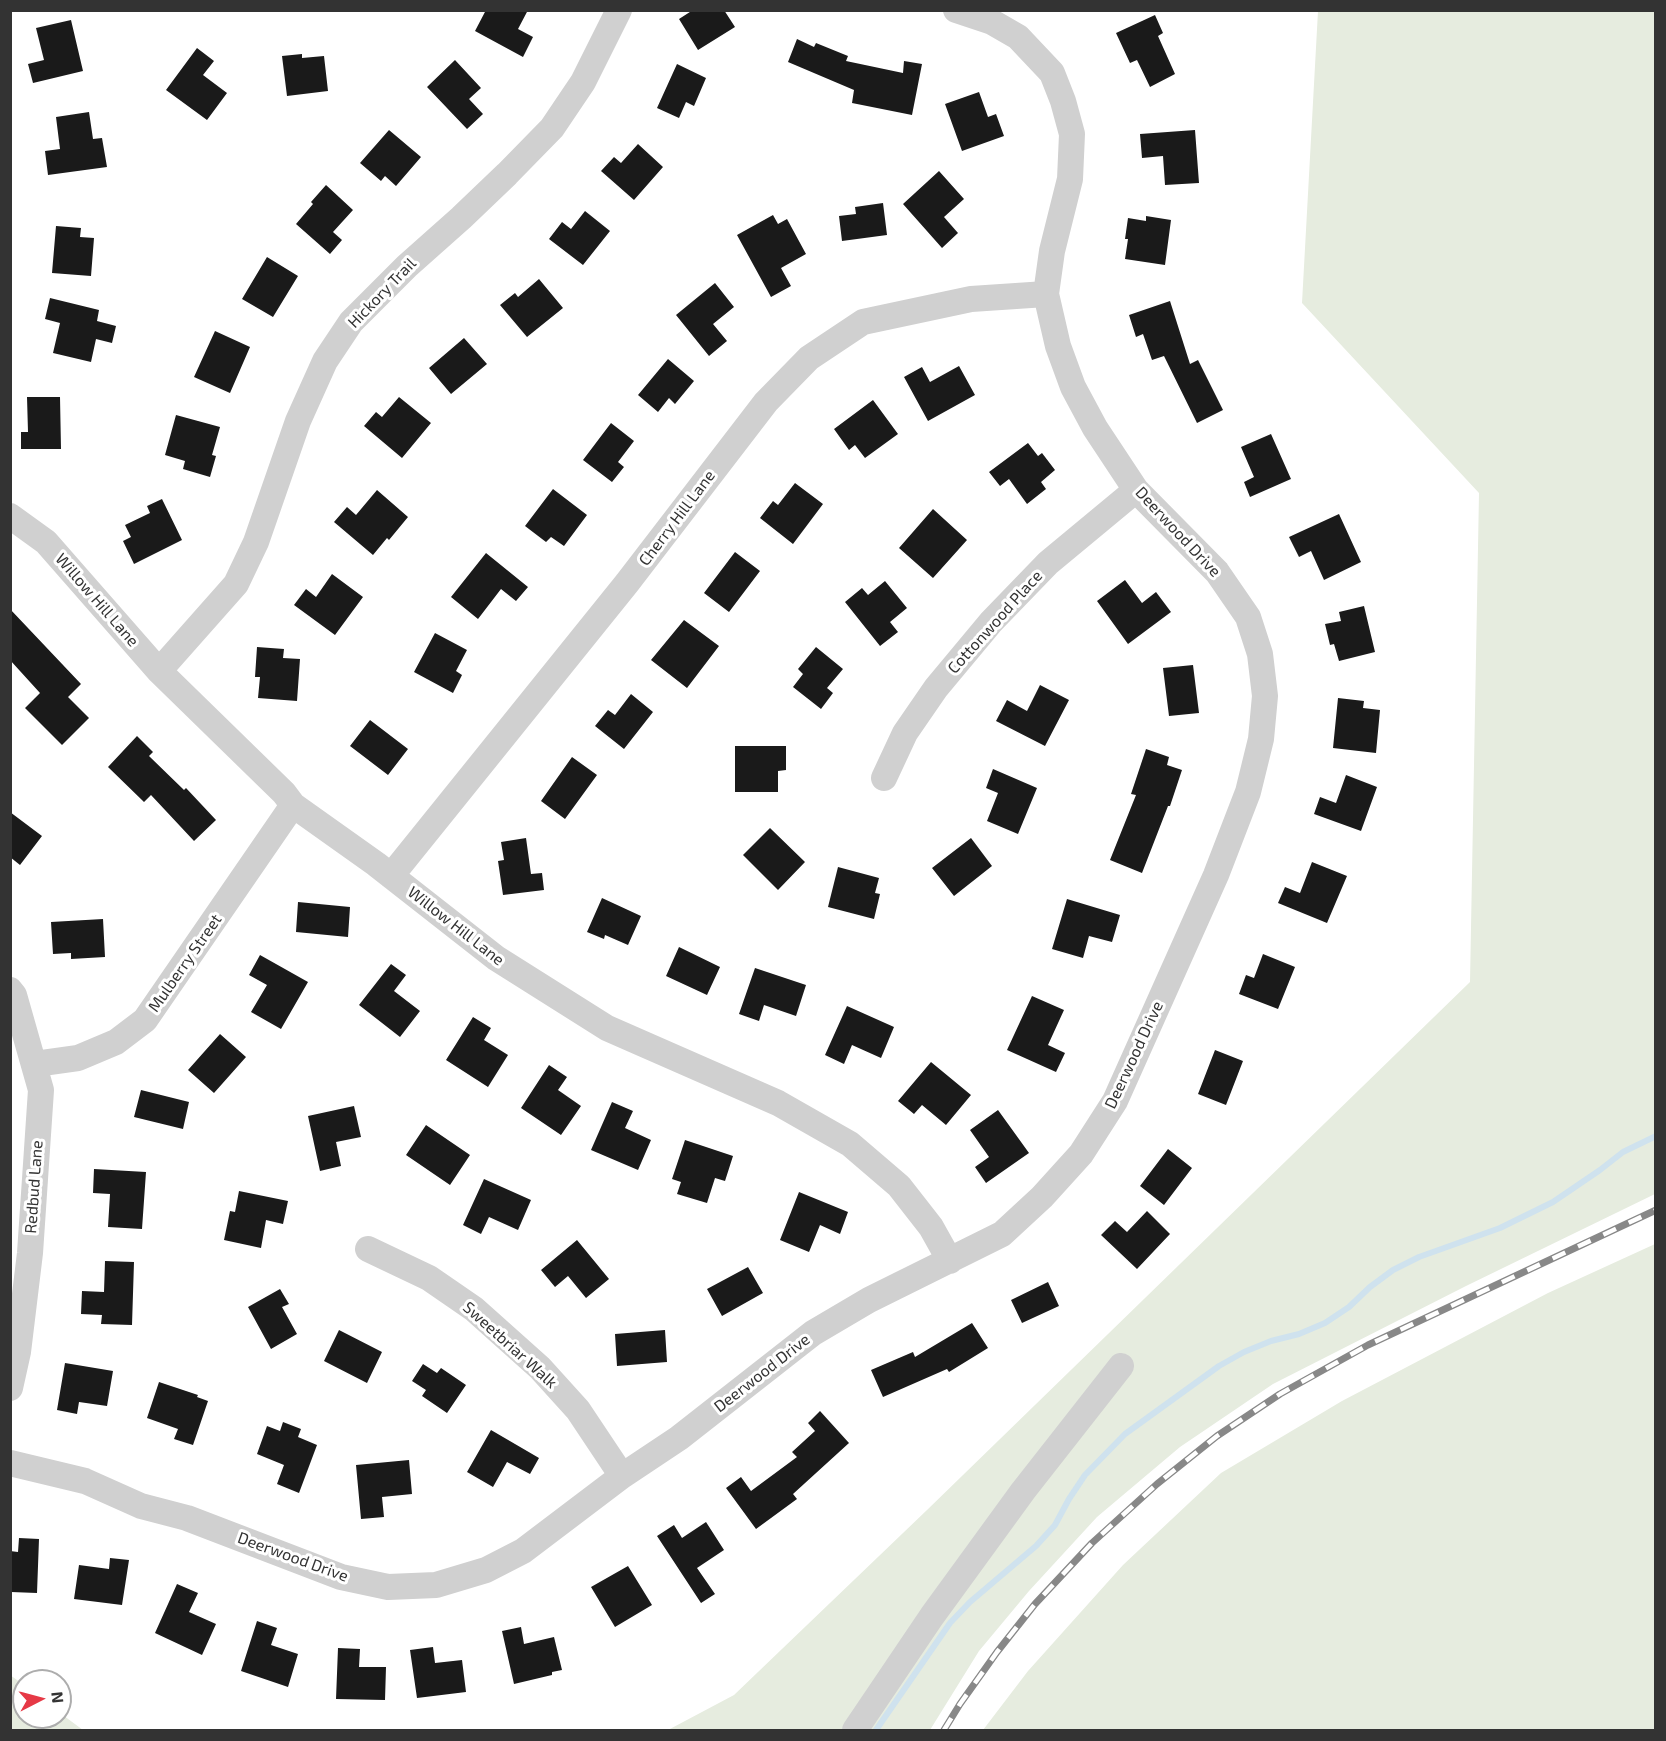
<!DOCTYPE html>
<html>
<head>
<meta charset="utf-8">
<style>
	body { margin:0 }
	#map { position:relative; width:1666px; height:1741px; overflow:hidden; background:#fff; font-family:"Exo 2",sans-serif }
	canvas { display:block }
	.frame { position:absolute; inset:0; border:12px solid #333; pointer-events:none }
	.north { position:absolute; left:12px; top:1669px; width:60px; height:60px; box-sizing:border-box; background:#fff; border:2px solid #adadad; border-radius:50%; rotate:84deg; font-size:16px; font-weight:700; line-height:24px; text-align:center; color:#333 }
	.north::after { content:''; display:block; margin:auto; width:21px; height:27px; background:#e63946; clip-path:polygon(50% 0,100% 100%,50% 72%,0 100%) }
</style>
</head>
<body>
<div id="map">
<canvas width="1666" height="1741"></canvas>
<div class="frame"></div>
<div class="north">N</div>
</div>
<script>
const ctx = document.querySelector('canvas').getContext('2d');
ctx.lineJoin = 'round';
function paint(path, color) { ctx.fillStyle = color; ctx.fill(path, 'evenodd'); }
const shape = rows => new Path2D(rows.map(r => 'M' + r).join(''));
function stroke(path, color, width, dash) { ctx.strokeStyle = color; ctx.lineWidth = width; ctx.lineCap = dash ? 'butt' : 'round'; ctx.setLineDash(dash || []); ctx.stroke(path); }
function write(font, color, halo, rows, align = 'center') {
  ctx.font = font + ' "Exo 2",sans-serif'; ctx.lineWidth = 6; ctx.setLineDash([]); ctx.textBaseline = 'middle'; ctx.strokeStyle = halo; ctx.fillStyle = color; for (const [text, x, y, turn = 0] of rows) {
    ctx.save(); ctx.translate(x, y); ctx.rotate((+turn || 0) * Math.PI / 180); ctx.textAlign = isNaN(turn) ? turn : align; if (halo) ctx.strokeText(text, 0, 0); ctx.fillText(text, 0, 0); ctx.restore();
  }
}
const green = shape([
	[1318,11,1655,11,1655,1194,1466,1286,1273,1384,1180,1447,1097,1517,1029,1591,979,1651,930,1730,668,1730,734,1695,927,1510,1470,982,1479,493,1302,303],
	[1655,1244,1655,1730,983,1730,1028,1671,1123,1565,1221,1473,1342,1401,1548,1293],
	[10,1675,24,1685,24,1717,60,1717,60,1713,83,1730,11,1730]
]);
const stream = shape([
	[876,1730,950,1623,970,1602,1036,1546,1055,1525,1069,1499,1085,1475,1125,1434,1219,1366,1244,1352,1271,1341,1299,1334,1325,1323,1349,1307,1370,1287,1393,1270,1419,1257,1500,1228,1553,1202,1600,1170,1623,1152,1656,1136]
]);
const building = shape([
	[486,10,528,10,518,29,533,37,523,57,475,31],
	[693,10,724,10,735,27,698,50,679,19],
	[1155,15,1163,33,1158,36,1175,74,1150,87,1137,60,1130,63,1116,33],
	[71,20,83,71,33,83,28,64,44,60,36,28],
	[797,39,814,47,816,43,848,56,846,61,903,73,904,61,922,64,912,115,852,103,854,90,788,62],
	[197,48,214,61,203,75,227,93,207,120,166,90],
	[302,54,302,58,324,56,328,91,287,96,282,56],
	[455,60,481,88,469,99,483,114,467,129,427,87],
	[677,64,706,78,694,106,686,102,679,118,657,108],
	[979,92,988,117,996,114,1004,136,962,151,945,104],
	[89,112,93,139,102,138,107,167,48,175,45,151,60,149,56,117],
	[389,130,421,157,396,186,385,176,381,181,360,163],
	[1195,130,1199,183,1165,185,1163,156,1142,158,1140,134],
	[638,144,663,167,634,200,601,171,614,157,621,163],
	[939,171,964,199,944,217,958,233,942,248,903,204],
	[326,185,353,210,333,232,342,240,330,254,296,224,313,204,311,202],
	[883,203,887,235,842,241,839,216,856,214,855,207],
	[585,211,610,231,583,265,549,239,562,222,571,229],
	[773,215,778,224,787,219,806,254,781,268,791,286,771,297,737,235],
	[1146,216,1171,220,1165,265,1125,259,1128,239,1125,239,1128,218,1146,221],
	[56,226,81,228,80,237,94,238,91,276,52,273],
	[267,257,298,276,273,317,242,299],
	[539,279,563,308,527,337,500,305,515,293,518,297],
	[715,283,734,307,713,324,727,341,709,356,676,315],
	[50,298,99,310,97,321,116,326,112,343,96,339,91,362,53,353,60,323,45,319],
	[1170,301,1190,364,1198,360,1223,410,1197,423,1164,356,1152,360,1143,334,1136,337,1129,315],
	[215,331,250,347,230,393,194,377],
	[464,338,487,364,451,394,429,368],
	[668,359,694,381,675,404,669,398,658,412,638,395],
	[959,366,975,395,928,421,904,377,922,367,930,382],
	[27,397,60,397,61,449,21,449,21,432,28,432],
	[399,397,431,423,402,458,364,426,376,412,382,417],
	[873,400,898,434,865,458,855,445,849,450,834,429],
	[176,415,220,427,212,455,216,456,210,477,183,469,185,461,165,455],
	[611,423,634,441,618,462,624,467,612,482,583,460],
	[1271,434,1291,479,1250,497,1244,482,1254,477,1241,447],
	[1028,443,1038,456,1042,453,1055,470,1041,482,1046,489,1027,504,1009,479,1000,486,989,472],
	[795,483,823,504,793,544,760,518,773,501,778,505],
	[553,489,587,515,564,546,551,537,546,542,525,526],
	[377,490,408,517,389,540,387,538,373,555,334,522,347,507,356,515],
	[162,499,182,540,134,564,123,541,131,537,125,525,150,513,147,506],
	[933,509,967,540,933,578,899,548],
	[1339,514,1361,562,1324,580,1311,551,1299,557,1289,537],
	[735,552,760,571,729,612,704,593],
	[486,553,528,587,516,601,501,589,478,619,451,597],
	[332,574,363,597,335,635,294,605,306,589,316,597],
	[1125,580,1142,603,1156,592,1171,612,1128,644,1097,601],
	[885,581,907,608,890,622,898,632,880,646,845,602,862,588,868,595],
	[1364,606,1375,652,1339,661,1334,644,1330,645,1325,624,1341,621,1339,612],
	[10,609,81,684,68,697,89,718,62,745,25,708,40,693,10,660],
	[684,620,719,646,687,688,651,660],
	[435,633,467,650,456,671,462,675,453,693,414,672],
	[257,647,284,649,283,658,300,659,297,701,258,698,260,677,255,677],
	[816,647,843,669,827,688,833,693,821,709,793,687,803,674,798,669],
	[1193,665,1199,713,1169,716,1163,668],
	[1040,685,1069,700,1045,746,996,721,1007,700,1027,711],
	[631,694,653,712,624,749,595,726,608,710,615,715],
	[1338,698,1364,701,1363,708,1380,710,1376,753,1333,748],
	[370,720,408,749,388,775,350,746],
	[137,736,153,752,149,756,184,790,186,788,216,820,194,841,151,795,144,802,108,767],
	[735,746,786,746,786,770,778,771,778,792,735,792],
	[1146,749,1169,757,1167,765,1182,770,1170,806,1168,806,1142,873,1110,860,1136,795,1131,794],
	[572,757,597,775,565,819,541,801],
	[993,769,1037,788,1018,834,987,821,998,793,986,788],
	[1346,775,1377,787,1361,831,1314,814,1320,797,1336,803],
	[10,812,42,836,20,865,10,857],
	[770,828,805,862,778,890,743,855],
	[526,838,531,874,542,873,544,890,503,895,498,861,504,860,501,842],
	[971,838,992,866,954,896,932,868],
	[1312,862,1347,876,1327,923,1278,903,1285,887,1300,893],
	[838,867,879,878,875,893,880,894,874,919,828,907],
	[602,898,641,916,628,945,605,935,604,939,587,932],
	[1067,899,1120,915,1112,942,1089,936,1083,958,1052,949],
	[298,902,350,907,348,937,296,932],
	[103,919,105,957,71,959,71,953,53,954,51,922],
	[679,947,720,967,707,995,666,976],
	[1263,954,1295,967,1278,1009,1239,994,1246,975,1254,978],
	[260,955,308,982,281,1029,251,1012,267,985,249,975],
	[391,964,406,975,394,991,420,1011,400,1037,359,1005],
	[755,968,806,985,796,1016,764,1005,759,1021,739,1014],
	[1032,996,1064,1010,1048,1045,1065,1053,1056,1072,1007,1050],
	[847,1006,894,1027,881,1058,852,1045,844,1064,825,1055],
	[473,1017,491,1028,484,1040,508,1055,488,1087,446,1060],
	[220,1034,246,1057,214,1093,188,1070],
	[1215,1050,1243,1061,1226,1105,1198,1094],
	[931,1062,971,1095,946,1125,922,1105,914,1114,898,1101],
	[549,1065,567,1077,558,1090,581,1106,561,1135,521,1108],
	[141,1090,189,1102,183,1129,134,1117],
	[612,1102,633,1111,625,1128,651,1140,638,1170,591,1150],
	[354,1106,361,1137,336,1142,341,1166,320,1171,308,1116],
	[998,1110,1029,1153,986,1183,975,1167,989,1157,970,1130],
	[426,1125,470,1155,450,1185,406,1155],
	[685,1140,733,1156,725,1181,715,1178,707,1203,677,1194,681,1182,672,1179],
	[1168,1149,1192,1168,1164,1205,1140,1186],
	[94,1169,146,1172,142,1229,108,1227,110,1194,93,1193],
	[484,1179,531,1200,518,1230,489,1217,481,1234,463,1225],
	[239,1191,288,1201,283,1224,266,1220,261,1248,224,1240,230,1211,235,1212],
	[799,1192,848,1212,840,1234,820,1225,809,1252,780,1240],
	[1147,1211,1170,1234,1137,1269,1101,1235,1115,1221,1127,1232],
	[577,1240,609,1279,586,1298,568,1276,555,1287,541,1270],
	[105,1261,134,1262,132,1325,101,1324,102,1315,81,1314,82,1291,104,1292],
	[748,1267,763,1293,722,1316,707,1289],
	[1048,1282,1059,1306,1022,1323,1011,1300],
	[280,1289,289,1304,282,1307,297,1334,271,1349,248,1307],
	[972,1323,988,1348,949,1372,947,1369,883,1397,871,1370,913,1352,915,1357],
	[339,1330,382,1352,367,1383,324,1361],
	[665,1330,667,1362,617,1366,615,1334],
	[65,1363,113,1371,107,1406,79,1402,77,1414,57,1410],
	[423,1364,437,1373,441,1368,466,1385,447,1413,422,1396,426,1390,412,1381],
	[159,1382,198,1395,197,1397,208,1401,193,1445,174,1439,178,1429,147,1418],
	[820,1411,849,1443,793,1494,797,1499,756,1529,726,1488,741,1477,751,1491,797,1457,792,1452,815,1431,808,1423],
	[283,1422,301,1429,298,1437,317,1445,299,1493,277,1484,284,1465,257,1454,267,1426,280,1431],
	[491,1430,539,1458,530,1474,507,1462,493,1487,467,1472],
	[409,1460,412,1494,382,1497,384,1517,361,1519,356,1465],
	[706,1522,724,1550,697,1568,715,1594,701,1603,657,1536,674,1525,682,1538],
	[19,1538,39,1539,37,1593,11,1592,10,1551,18,1552],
	[110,1558,129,1560,122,1605,74,1599,79,1565,109,1569],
	[628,1566,652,1605,615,1627,591,1587],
	[177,1584,198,1593,189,1612,216,1624,202,1655,155,1633],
	[257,1621,277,1628,271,1645,298,1654,288,1687,241,1671],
	[521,1627,524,1644,554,1637,562,1670,552,1672,552,1675,514,1684,502,1631],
	[433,1647,435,1663,462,1660,466,1692,417,1698,410,1650],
	[338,1648,360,1649,359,1667,386,1667,385,1700,336,1699]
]);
const minor = shape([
	[10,516,46,542,159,671,284,793,293,805,376,864,496,958,607,1028,778,1103,850,1144,899,1186,931,1227,950,1261],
	[159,671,236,584,256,542,298,421,325,361,351,322,407,266,461,218,507,174,552,128,583,82,619,10],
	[884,778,905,733,936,688,991,622,1048,563,1136,490],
	[391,876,627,583,766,402,809,358,863,322,971,299,1046,294],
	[10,990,14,995,41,1090,30,1253,18,1352,10,1388],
	[35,1064,78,1058,116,1042,145,1020,293,805],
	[368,1249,429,1278,474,1309,540,1368,578,1410,622,1476],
	[10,1463,85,1481,141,1506,187,1518,341,1577,388,1587,436,1585,486,1570,523,1551,622,1476,679,1438,813,1333,869,1300,1002,1234,1042,1197,1081,1154,1115,1101,1216,875,1248,792,1261,739,1265,696,1260,654,1248,617,1217,572,1136,490,1095,428,1073,387,1058,346,1046,294,1052,251,1070,179,1072,134,1063,101,1052,73,1018,37,992,22,956,10],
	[855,1730,932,1616,1023,1491,1121,1366]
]);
const rail = shape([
	[944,1730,960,1704,997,1652,1035,1604,1092,1543,1157,1484,1217,1436,1280,1394,1368,1345,1656,1210]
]);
const streetNames = [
	["Hickory Trail",382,293,-46],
	["Cherry Hill Lane",677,518,-53],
	["Deerwood Drive",1178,532,47],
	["Willow Hill Lane",97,600,49],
	["Cottonwood Place",995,622,-48],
	["Willow Hill Lane",456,926,38],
	["Mulberry Street",185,963,-55],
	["Deerwood Drive",1134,1055,-65],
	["Redbud Lane",34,1187,-86],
	["Sweetbriar Walk",510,1345,42],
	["Deerwood Drive",762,1373,-38],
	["Deerwood Drive",293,1557,20]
];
paint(green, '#e6ecdf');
stroke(stream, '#cfe2ee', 6);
paint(building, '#1a1a1a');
stroke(minor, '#d0d0d0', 26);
stroke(rail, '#888', 7);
stroke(rail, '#fff', 4.5, [14]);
write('16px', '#333', '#fff', streetNames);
</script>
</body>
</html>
